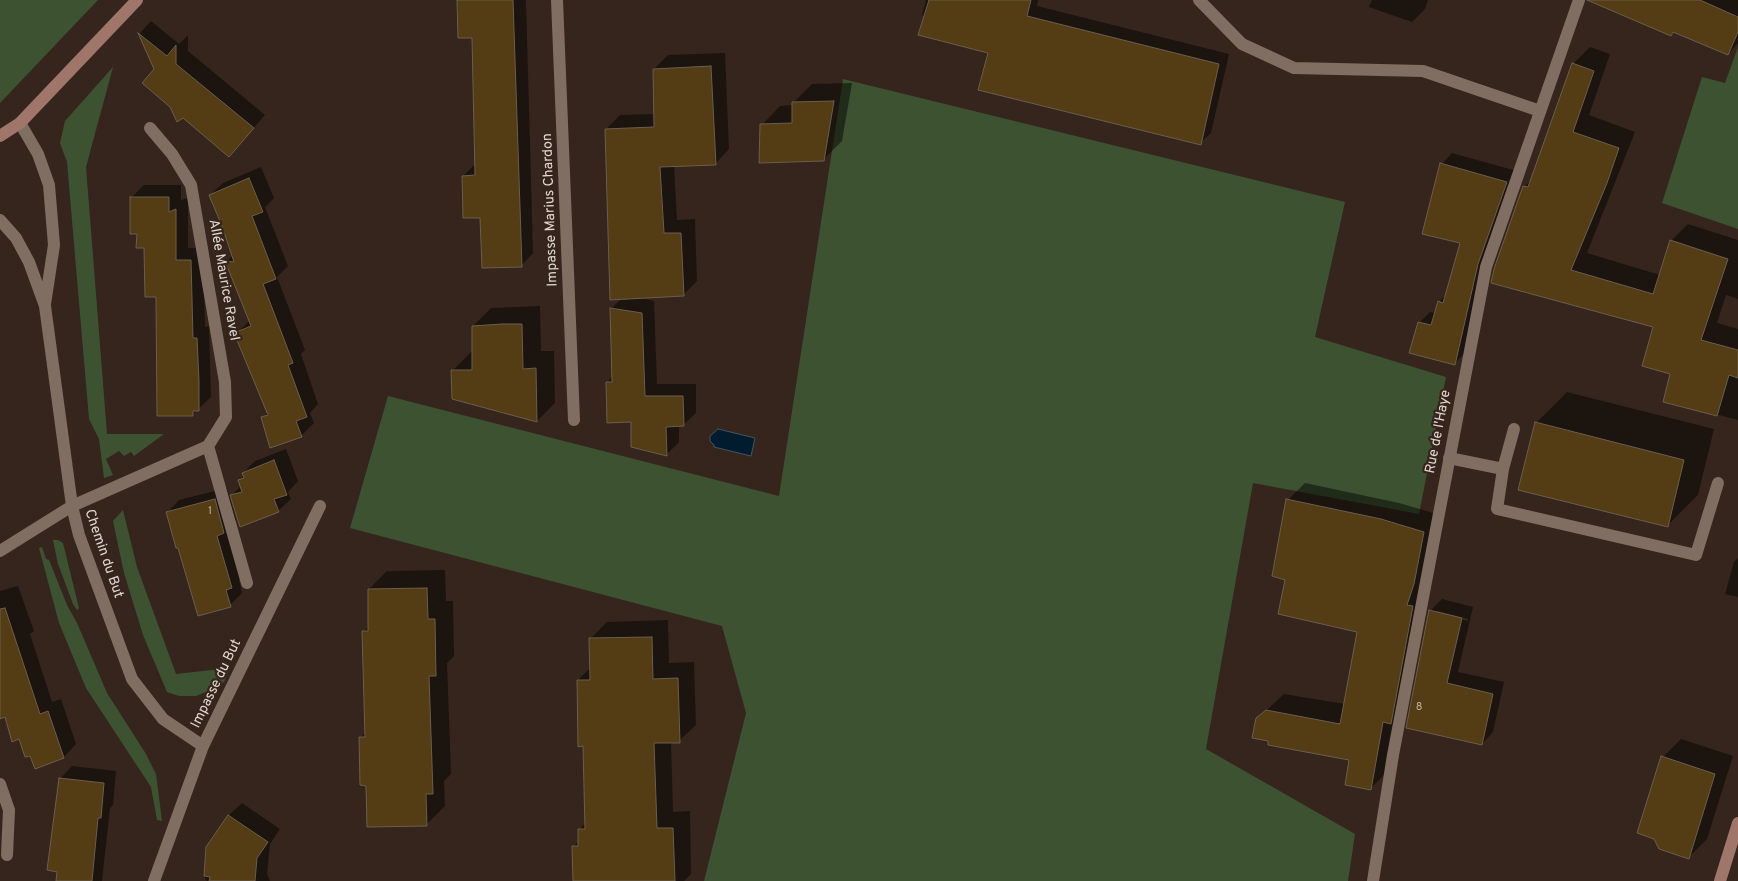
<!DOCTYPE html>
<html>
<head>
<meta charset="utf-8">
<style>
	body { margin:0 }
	canvas { display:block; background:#35251c }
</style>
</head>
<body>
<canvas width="1738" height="881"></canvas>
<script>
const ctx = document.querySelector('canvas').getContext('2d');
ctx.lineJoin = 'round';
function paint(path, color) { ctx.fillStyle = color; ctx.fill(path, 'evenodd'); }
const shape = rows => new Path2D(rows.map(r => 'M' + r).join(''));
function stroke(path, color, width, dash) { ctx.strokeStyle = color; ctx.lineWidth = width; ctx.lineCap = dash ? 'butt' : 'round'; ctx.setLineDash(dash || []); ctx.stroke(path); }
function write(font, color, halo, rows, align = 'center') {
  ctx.font = font + ' Overpass,sans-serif'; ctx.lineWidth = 4.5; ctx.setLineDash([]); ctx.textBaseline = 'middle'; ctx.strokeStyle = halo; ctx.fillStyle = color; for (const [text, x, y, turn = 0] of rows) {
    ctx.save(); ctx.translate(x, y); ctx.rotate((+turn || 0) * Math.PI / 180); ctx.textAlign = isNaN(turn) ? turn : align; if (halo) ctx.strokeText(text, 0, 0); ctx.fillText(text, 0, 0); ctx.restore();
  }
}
const green = shape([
	[0,0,98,0,0,103],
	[1738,47,1738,229,1662,203,1702,77,1725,83],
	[113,67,86,167,107,434,164,434,134,456,131,452,124,456,119,451,106,459,113,475,104,478,99,439,89,419,67,162,60,143,65,121],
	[843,79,1345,202,1315,337,1446,377,1419,514,1253,483,1206,749,1355,834,1348,881,704,881,746,713,722,626,350,528,388,396,779,496],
	[123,510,137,567,176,674,230,668,224,682,211,690,196,696,179,696,167,692,143,635,124,573,113,521],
	[53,540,58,540,63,543,79,608,77,610,73,604,58,564],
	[42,547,46,559,49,560,67,605,77,623,107,693,146,754,156,774,162,821,157,820,151,787,86,688,59,623,39,548]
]);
const water = shape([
	[718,429,755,438,751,456,714,447,714,445,710,441,710,436,718,429]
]);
const shadow = shape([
	[459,0,526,0,533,253,521,266,481,217,463,176,476,163,473,37],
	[926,0,1038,0,1037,6,1229,54,1211,133,1200,143,989,52,922,15],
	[1372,0,1428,0,1425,9,1412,22,1369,7],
	[1635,0,1738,0,1738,43,1728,54,1675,32,1671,35],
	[151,21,179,44,188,35,188,51,265,115,229,156,171,106,140,33],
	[1590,47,1610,54,1589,115,1635,132,1587,253,1660,275,1671,241,1688,224,1738,240,1738,299,1726,295,1717,323,1738,329,1738,420,1665,401,1672,373,1654,326,1493,282,1524,187,1533,178,1573,64],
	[725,53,729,149,715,164,674,165,677,220,695,219,697,281,683,295,638,297,654,301,657,384,696,384,696,413,683,425,679,425,679,442,667,454,632,421,607,382,613,376,611,309,622,298,606,129,620,115,655,114,654,69,668,55],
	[852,83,842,141,823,160,762,125,780,106,793,105,793,103,812,84],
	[1452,153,1517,171,1466,352,1455,363,1419,323,1430,312,1436,313,1439,302,1446,294,1462,242,1442,164],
	[261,167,274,198,265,207,288,266,277,277,305,350,301,354,318,404,310,413,314,423,301,436,262,418,268,412,236,334,250,320,226,262,233,255,210,195,223,183],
	[144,185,181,185,181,200,188,198,188,248,203,248,205,327,209,326,211,397,193,414,157,296,145,247,138,233,131,198],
	[540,306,541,351,554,351,555,403,537,421,453,398,452,371,471,352,473,352,473,326,491,308],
	[1567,392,1714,429,1698,495,1668,525,1536,423],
	[286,449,298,481,288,492,291,499,278,511,232,495,241,486,239,480,244,475,243,473,255,461],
	[1305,483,1399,503,1440,515,1388,771,1371,788,1350,759,1270,740,1257,719,1284,694,1345,704,1358,631,1287,579,1288,500],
	[227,488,236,520,230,526,244,575,239,580,242,593,230,605,167,513,179,500],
	[1738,558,1738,597,1725,594,1734,562],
	[445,570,446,601,453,601,454,656,447,663,451,774,444,781,445,806,426,825,367,784,360,738,366,732,364,632,369,626,369,589,387,571],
	[18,586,34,631,30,634,52,702,61,699,76,744,64,757,35,767,0,696,0,591],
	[1442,599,1473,607,1458,672,1504,682,1493,732,1482,744,1408,727,1430,611],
	[1437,611,1468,619,1468,621,1437,614],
	[668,620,669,663,694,662,696,725,679,741,671,742,673,812,690,811,691,874,684,881,574,881,573,847,579,841,579,830,586,822,585,745,578,680,591,667,590,639,607,622],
	[1681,739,1733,756,1707,839,1688,858,1663,757],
	[72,766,116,771,113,805,110,808,102,881,57,881,60,779],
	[242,803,280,829,270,844,267,874,270,881,207,881,205,878,207,848,229,815]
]);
const building = shape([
	[457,0,513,0,522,267,482,268,480,218,463,218,462,176,475,175,472,38,458,38,457,0],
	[929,0,1031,0,1027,16,1219,64,1201,145,978,90,988,53,918,35,929,0],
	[1587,0,1700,0,1738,17,1738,32,1728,55,1673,32,1671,36,1587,0],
	[138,33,167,56,176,45,176,64,254,128,229,157,183,118,177,122,170,107,142,83,154,69,138,33],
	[1572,63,1594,71,1573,132,1619,148,1607,183,1571,270,1653,294,1670,240,1728,259,1701,340,1738,350,1738,378,1729,375,1717,416,1663,402,1670,374,1642,366,1653,327,1491,283,1494,269,1523,186,1528,187,1572,63],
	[711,66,716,165,660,167,664,233,681,233,684,296,610,300,605,129,654,127,653,69,711,66],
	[834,101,824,161,759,163,760,124,792,123,792,102,834,101],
	[1440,163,1507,182,1478,264,1455,365,1409,353,1418,322,1431,325,1438,301,1443,303,1460,243,1422,234,1440,163],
	[249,178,263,212,252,216,276,279,263,284,293,363,288,365,307,417,296,421,302,437,270,448,261,417,268,415,234,333,251,326,225,261,234,262,222,226,209,195,249,178],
	[130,197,169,197,169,212,176,209,176,260,191,260,193,338,197,338,199,381,199,411,193,411,193,416,157,416,156,297,145,297,144,248,136,248,137,234,130,234,130,197],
	[610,308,642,313,645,396,683,396,684,426,666,427,667,456,631,447,631,422,607,423,606,382,612,382,610,308],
	[502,324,522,324,523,369,536,368,537,422,452,399,451,370,472,370,472,326,502,324],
	[1535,422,1684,460,1668,527,1518,490,1535,422],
	[274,460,287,495,274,499,279,512,240,527,230,495,242,492,238,480,244,478,242,473,274,460],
	[215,499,224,533,217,536,232,588,226,590,231,607,198,616,178,548,176,548,166,512,215,499],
	[1286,499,1381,519,1424,532,1414,584,1407,605,1413,606,1391,724,1383,722,1371,790,1345,785,1349,760,1268,745,1268,741,1252,738,1256,718,1266,710,1340,724,1357,632,1278,614,1285,580,1272,576,1286,499],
	[427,588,428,619,435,619,436,676,429,676,433,794,426,794,427,826,367,827,366,786,360,785,359,737,365,737,362,631,368,631,368,589,427,588],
	[5,608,40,714,48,711,64,758,35,769,30,756,25,757,19,739,12,742,5,717,0,719,0,609,5,608],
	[1429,610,1462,618,1447,683,1493,694,1482,745,1406,728,1429,610],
	[652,637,653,679,678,678,680,743,654,743,657,828,673,828,675,881,573,881,572,846,578,846,578,829,585,829,583,746,578,747,577,680,590,680,589,638,652,637],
	[1661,756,1715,774,1689,859,1659,849,1654,839,1637,833,1661,756],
	[59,778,104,783,101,818,98,818,92,881,56,881,57,872,47,870,59,778],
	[228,815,268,842,257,858,255,881,209,881,210,877,204,876,206,847,228,815]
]);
const lane = shape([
	[1449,458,1503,469,1497,509,1696,555,1718,483],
	[1503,469,1514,429]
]);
const street = shape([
	[557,0,574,420],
	[1199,0,1242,44,1294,68,1423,71,1540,111],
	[20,123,38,154,49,185,54,245,45,304],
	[0,220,16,238,29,262,45,306,72,506,79,535,132,679,163,719,203,746],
	[208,446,247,583],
	[0,551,72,506,208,446,226,417,225,382,191,185,172,154,150,128],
	[0,784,9,810,7,855],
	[154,881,203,746,320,506],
	[1373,881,1393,755,1486,267,1579,0]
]);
const secondary = shape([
	[0,136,20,123,137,0],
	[1720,881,1738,823]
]);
const numberNames = [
	["1",210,512],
	["8",1419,708]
];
const streetNames = [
	["Impasse Marius Chardon",551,210,-92],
	["Allée Maurice Ravel",223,280,80],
	["Rue de l'Haye",1439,432,-79],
	["Chemin du But",103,554,71],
	["Impasse du But",217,684,-64]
];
paint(green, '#3d5231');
paint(water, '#001c2e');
stroke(water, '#44545f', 1);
paint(shadow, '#0007');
paint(building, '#543c14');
stroke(building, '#6a5e4e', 1);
stroke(lane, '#816e63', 12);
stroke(street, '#816e63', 12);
stroke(secondary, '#9f7669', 12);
write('11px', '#beb0a2', null, numberNames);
write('14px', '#e2d7d1', '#35251c', streetNames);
</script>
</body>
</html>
